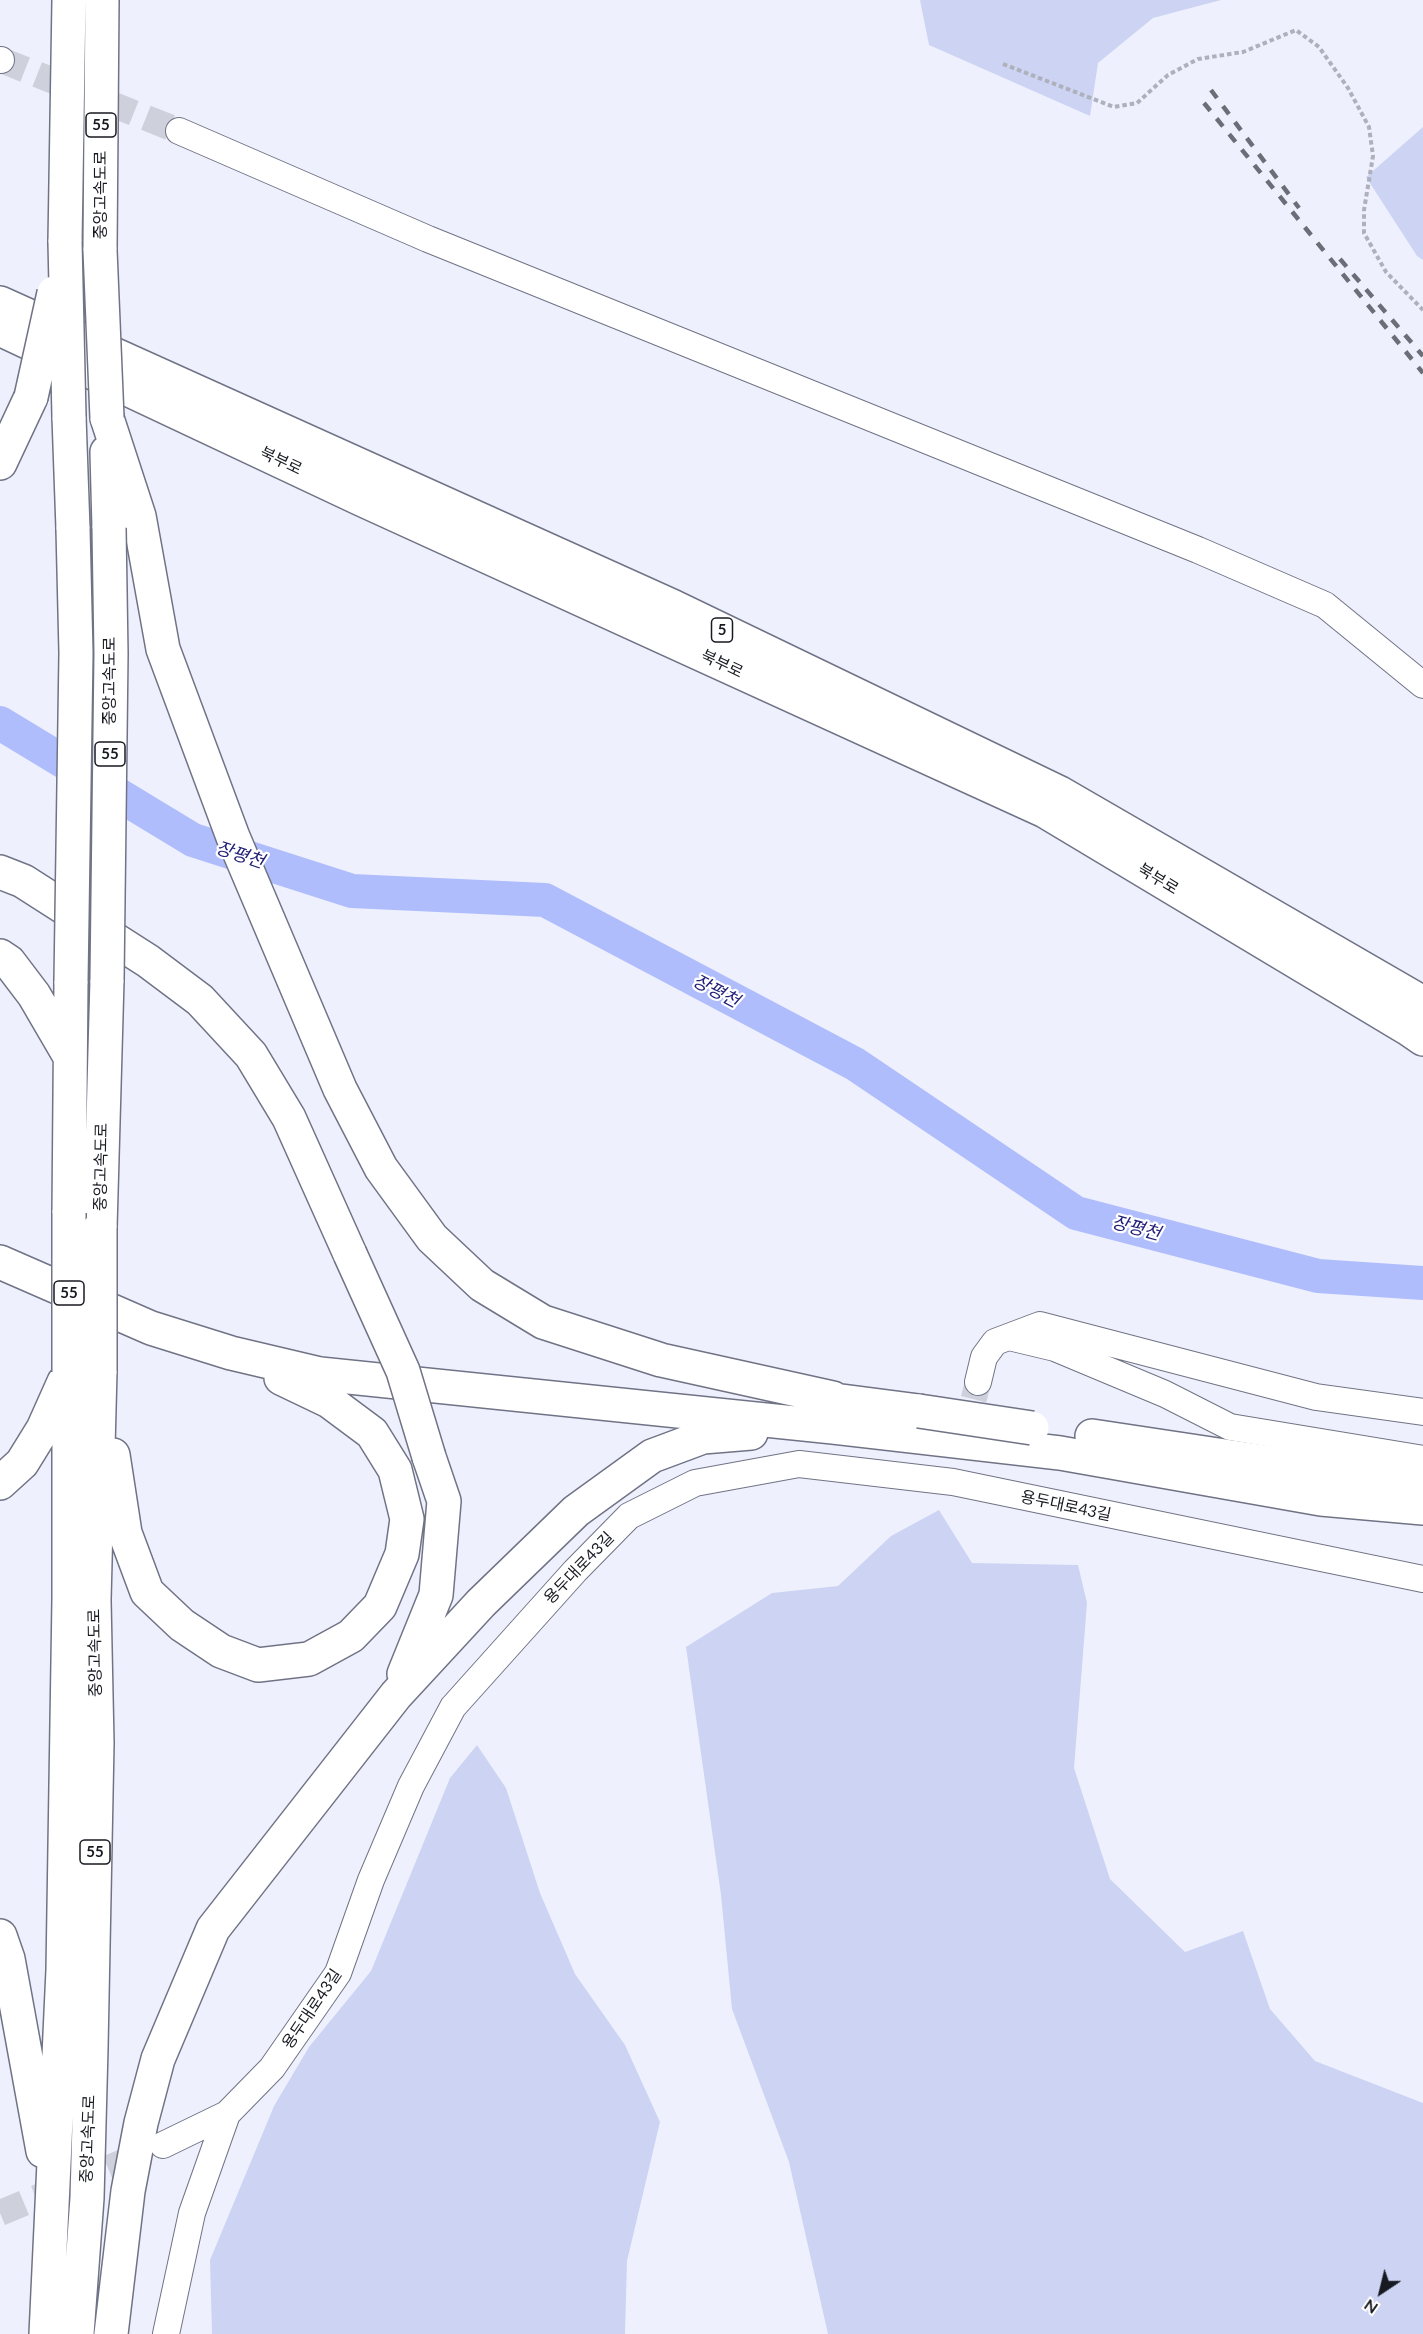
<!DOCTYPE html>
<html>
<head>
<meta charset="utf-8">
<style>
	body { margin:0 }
	#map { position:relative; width:1423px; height:2334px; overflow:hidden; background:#eef1fd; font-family:Lato,sans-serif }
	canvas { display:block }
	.north { position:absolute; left:1351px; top:2262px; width:60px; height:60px; -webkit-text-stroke:4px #fff; paint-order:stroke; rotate:215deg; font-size:16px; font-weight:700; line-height:24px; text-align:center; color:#181a21 }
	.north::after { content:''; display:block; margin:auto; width:21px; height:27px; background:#181a21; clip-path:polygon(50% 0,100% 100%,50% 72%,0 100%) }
</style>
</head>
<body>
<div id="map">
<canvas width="1423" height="2334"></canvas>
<div class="north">N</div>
</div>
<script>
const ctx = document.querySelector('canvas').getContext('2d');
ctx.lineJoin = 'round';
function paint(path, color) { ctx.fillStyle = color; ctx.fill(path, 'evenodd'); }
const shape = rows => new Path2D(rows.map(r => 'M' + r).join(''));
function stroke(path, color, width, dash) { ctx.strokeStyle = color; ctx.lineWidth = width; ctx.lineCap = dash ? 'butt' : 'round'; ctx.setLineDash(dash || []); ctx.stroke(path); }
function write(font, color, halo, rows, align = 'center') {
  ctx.font = font + ' Lato,"Noto Sans KR",sans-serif'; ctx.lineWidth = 4.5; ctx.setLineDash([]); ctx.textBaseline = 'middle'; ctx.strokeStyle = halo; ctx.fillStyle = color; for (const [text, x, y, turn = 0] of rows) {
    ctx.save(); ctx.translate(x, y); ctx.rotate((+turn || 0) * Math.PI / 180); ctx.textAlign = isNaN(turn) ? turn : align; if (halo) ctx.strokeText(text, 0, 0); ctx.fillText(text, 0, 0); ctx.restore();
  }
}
const green = shape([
	[920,0,1221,0,1153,18,1098,63,1090,116,929,45],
	[1423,127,1423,260,1417,256,1366,177],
	[939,1510,972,1563,1078,1565,1087,1603,1074,1768,1110,1879,1185,1952,1243,1931,1270,2009,1315,2061,1423,2103,1423,2334,828,2334,789,2162,732,2009,721,1895,686,1647,772,1593,838,1586,891,1536],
	[477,1745,506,1788,540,1893,575,1974,625,2045,660,2122,627,2261,625,2334,212,2334,210,2260,274,2106,309,2047,371,1971,450,1778]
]);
const river = shape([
	[0,723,193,840,352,891,545,900,855,1064,1076,1213,1318,1276,1423,1283]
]);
const minorTunnel = shape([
	[1,60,179,131],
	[964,1437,978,1382],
	[0,2213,147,2152]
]);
const path = shape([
	[1003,64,1114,107,1137,103,1168,75,1198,59,1243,52,1296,30,1319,47,1348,88,1369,127,1373,156,1364,210,1364,233,1386,272,1423,310]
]);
const minor = shape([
	[0,60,1,60],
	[179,131,428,239,1198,550,1325,605,1423,685],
	[1009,1337,1055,1348,1165,1394,1230,1427,1423,1459],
	[978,1382,984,1357,995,1342,1040,1325,1316,1397,1423,1412],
	[163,2145,227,2114],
	[166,2334,192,2213,227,2114,272,2068,338,1973,371,1880,411,1786,453,1707,575,1571,629,1516,695,1483,799,1464,953,1482,1423,1579]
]);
const highway = shape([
	[65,242,69,0],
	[100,250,102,0],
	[0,303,674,607,1060,793,1423,1003],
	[0,329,361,499,1045,811,1407,1028,1423,1039],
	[69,417,73,529],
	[107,418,139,516,163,649,233,837,340,1089,381,1168,432,1238,482,1285,543,1322,661,1360,833,1398],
	[107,452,109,528],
	[0,463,31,397],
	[0,872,23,881,148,961,200,1000,251,1055,289,1118,350,1254],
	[0,956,9,962,34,995,69,1055],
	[69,1213,71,981],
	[100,1228,107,980],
	[0,1262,151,1328,231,1353,320,1374,833,1427,1060,1453,1321,1499,1423,1508],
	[811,1397,919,1411],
	[1092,1436,1351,1475,1423,1483],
	[113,1455,125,1533,147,1592,182,1625,221,1651,258,1665,309,1659,351,1636,380,1606,402,1554,407,1519,395,1470,372,1433,329,1401,281,1378],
	[0,1483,22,1463,43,1429,64,1382],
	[404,1674,436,1595,444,1501,429,1457],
	[0,1936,8,1959,43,2151],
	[46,2334,63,1970,69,1599,69,1372],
	[77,2334,87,2198,91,2048,97,1743,94,1600,100,1371],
	[111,2334,128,2191,141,2123,158,2059,213,1929,396,1695,481,1603,576,1511,652,1456,703,1437,751,1433]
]);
const rail = shape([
	[1211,90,1299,208],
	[1204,103,1423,373],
	[1340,259,1423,356]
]);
const highwayBridge = shape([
	[65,242,69,417],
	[100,250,107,418],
	[31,397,54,293],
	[107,980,111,654,109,528],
	[71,981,76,653,73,529],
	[69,1213,69,1372],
	[100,1228,100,1371],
	[350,1254,403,1371,429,1457],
	[919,1411,1032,1428]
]);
const shields = [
	[101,125,30],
	[722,630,21],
	[110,754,30],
	[69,1293,30],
	[95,1852,30]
];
const shieldNames = [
	["55",101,125],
	["5",722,630],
	["55",110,754],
	["55",69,1293],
	["55",95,1852]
];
const streetNames = [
	["중앙고속도로",101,195,-90],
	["북부로",281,461,25],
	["북부로",722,664,25],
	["중앙고속도로",110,681,-90],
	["북부로",1158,879,31],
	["중앙고속도로",101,1167,-89],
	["용두대로43길",1066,1506,12],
	["용두대로43길",579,1568,-46],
	["중앙고속도로",95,1653,-91],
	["용두대로43길",312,2009,-56],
	["중앙고속도로",88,2139,-88]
];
const waterNames = [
	["장평천",240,855,18],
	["장평천",716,991,28],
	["장평천",1136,1228,15]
];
paint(green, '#cdd4f3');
stroke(river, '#b0bdfc', 34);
stroke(minorTunnel, '#ced1dc', 26, [26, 13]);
stroke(minor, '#707385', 28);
stroke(highway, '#707385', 36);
stroke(path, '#aeb0bb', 4, [4.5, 3]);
stroke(minor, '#fff', 26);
stroke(highway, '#fff', 33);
stroke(rail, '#6c6e77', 4.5, [10, 10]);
stroke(highwayBridge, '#707385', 36, []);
stroke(highwayBridge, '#fff', 33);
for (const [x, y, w] of shields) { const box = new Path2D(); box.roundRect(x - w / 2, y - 12, w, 24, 4.5); ctx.fillStyle = '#fff'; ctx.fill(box); stroke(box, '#181a21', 1.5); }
write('bold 15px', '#181a21', null, shieldNames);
write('16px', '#181a21', '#fff', streetNames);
write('italic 18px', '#232178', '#fff', waterNames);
</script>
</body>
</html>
